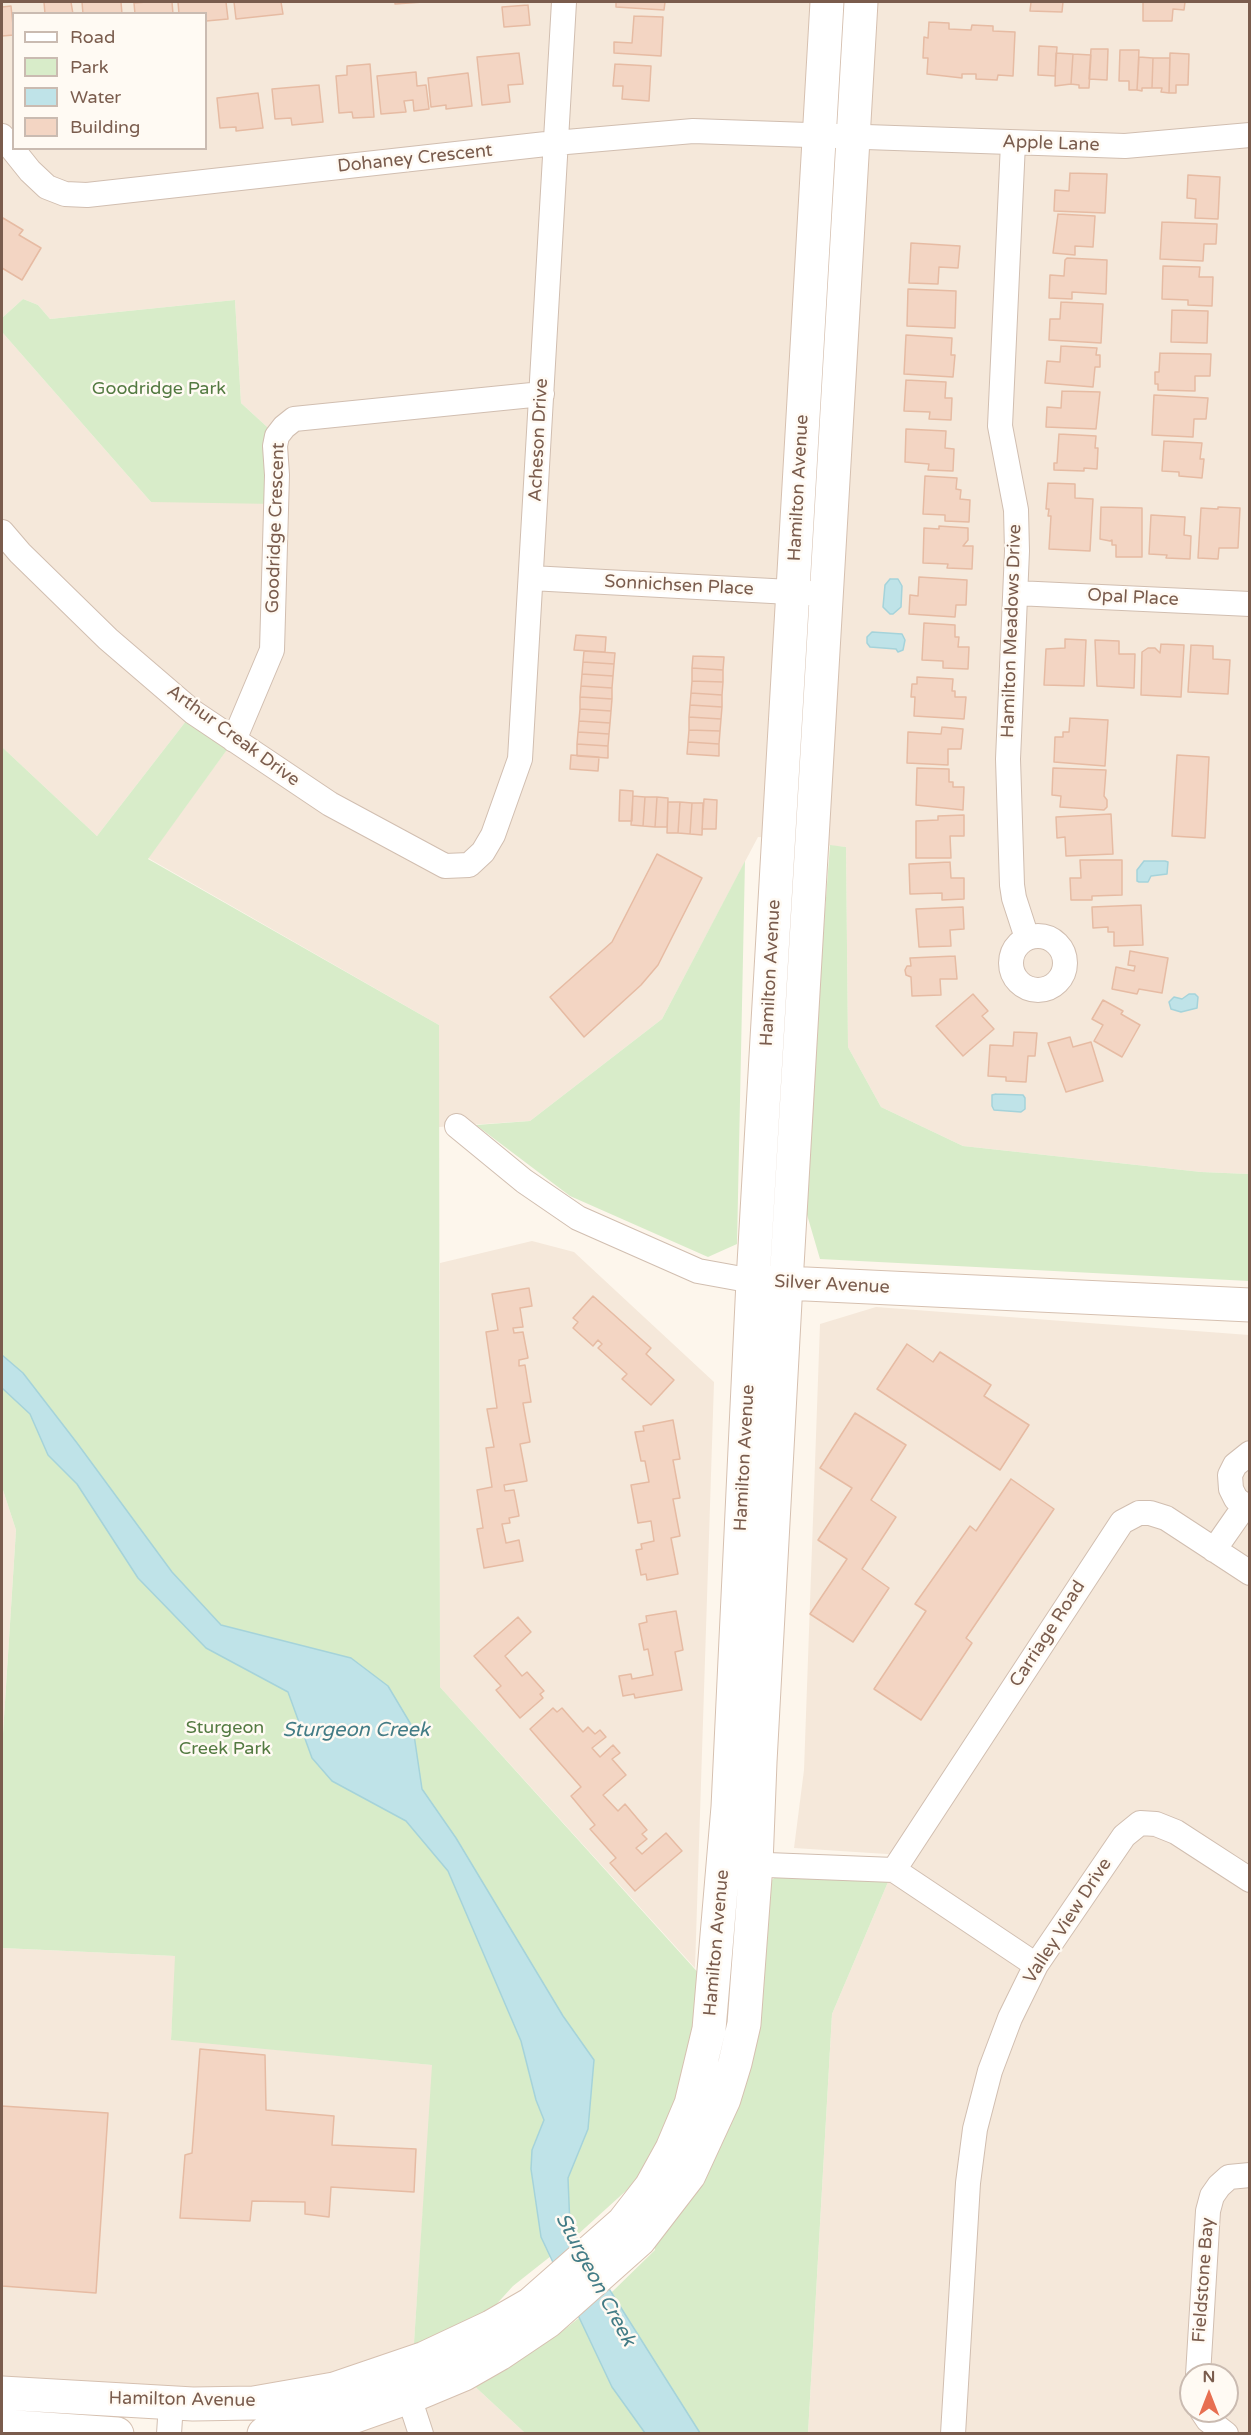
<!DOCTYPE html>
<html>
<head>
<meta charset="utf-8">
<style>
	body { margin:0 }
	#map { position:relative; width:1251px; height:2435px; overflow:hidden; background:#fdf6ec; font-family:"Varela Round",sans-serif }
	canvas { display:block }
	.frame { position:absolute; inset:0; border:3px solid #7a5c4d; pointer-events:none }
	.legend { position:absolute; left:12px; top:12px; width:195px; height:138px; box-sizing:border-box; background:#fffaf3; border:2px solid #cabbb1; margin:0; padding:8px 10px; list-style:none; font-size:18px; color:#7a5c4d }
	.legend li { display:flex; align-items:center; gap:12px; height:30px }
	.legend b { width:30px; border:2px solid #cabbb1 }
	.north { position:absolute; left:1179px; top:2363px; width:60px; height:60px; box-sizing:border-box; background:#fffaf3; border:2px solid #cabbb1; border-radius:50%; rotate:0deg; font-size:16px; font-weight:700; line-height:24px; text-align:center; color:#7a5c4d }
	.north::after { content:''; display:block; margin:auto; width:21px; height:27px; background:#e76f51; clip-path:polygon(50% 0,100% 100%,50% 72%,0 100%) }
</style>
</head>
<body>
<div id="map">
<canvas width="1251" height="2435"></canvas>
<div class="frame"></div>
<ul class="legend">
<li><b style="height:8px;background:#fff"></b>Road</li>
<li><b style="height:16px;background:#d8ecc9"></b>Park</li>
<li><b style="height:16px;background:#bfe3e8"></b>Water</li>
<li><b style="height:16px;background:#f3d5c3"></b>Building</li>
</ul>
<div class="north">N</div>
</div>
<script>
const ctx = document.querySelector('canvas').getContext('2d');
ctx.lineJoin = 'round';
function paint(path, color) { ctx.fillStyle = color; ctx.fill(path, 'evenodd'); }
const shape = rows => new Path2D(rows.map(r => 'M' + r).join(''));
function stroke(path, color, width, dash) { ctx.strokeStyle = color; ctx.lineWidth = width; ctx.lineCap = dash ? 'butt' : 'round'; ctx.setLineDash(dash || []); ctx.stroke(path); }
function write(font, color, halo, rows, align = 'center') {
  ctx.font = font + ' "Varela Round",sans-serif'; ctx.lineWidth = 5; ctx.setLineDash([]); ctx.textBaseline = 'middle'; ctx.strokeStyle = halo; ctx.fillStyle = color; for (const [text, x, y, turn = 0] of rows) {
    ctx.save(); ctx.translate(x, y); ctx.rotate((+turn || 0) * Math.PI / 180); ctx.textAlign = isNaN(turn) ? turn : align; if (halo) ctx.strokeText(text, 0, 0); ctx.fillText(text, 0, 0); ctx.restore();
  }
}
const residential = shape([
	[2,2,827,2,779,838,758,837,662,1019,530,1121,439,1127,439,1025,148,858,233,741,193,712,97,836,2,747,2,332,151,502,277,436,241,403,235,300,50,319,38,305,23,299,2,318],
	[14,14,206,14,206,148,14,148],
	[861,2,1249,2,1249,1174,1201,1172,963,1146,881,1107,848,1047,846,847,812,844],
	[532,1241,574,1252,714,1382,695,1968,440,1687,440,1263],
	[876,1307,1249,1335,1249,2433,808,2433,832,2014,888,1882,902,1855,794,1848,804,1770,820,1324],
	[1191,2375,1227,2375,1227,2411,1191,2411],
	[2,1487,16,1530,2,1749],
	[2,1948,176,1956,171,2039,433,2065,414,2343,416,2349,334,2389,2,2393],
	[469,2381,525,2433,264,2434]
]);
const green = shape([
	[23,299,38,305,50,319,235,300,241,403,277,436,276,504,151,502,2,332,2,318],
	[193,712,234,740,148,859,439,1025,440,1687,702,1977,682,2092,639,2179,575,2237,513,2286,493,2308,416,2349,414,2343,432,2065,171,2040,175,1956,2,1948,2,1749,16,1530,2,1487,2,747,97,836],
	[830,845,846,847,848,1047,881,1107,963,1146,1201,1172,1249,1174,1249,1281,820,1259,803,1201],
	[745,861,737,1244,708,1257,570,1196,476,1125,530,1121,662,1019],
	[785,1877,888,1882,832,2014,808,2433,525,2433,469,2381,560,2333,613,2291,655,2250,654,2240,702,2172,766,1886,774,1878]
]);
const water = shape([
	[890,579,898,579,902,586,901,607,893,614,890,614,883,607,885,585,890,579],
	[872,632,902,634,905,640,903,650,898,652,896,649,870,647,867,643,867,637,872,632],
	[1144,861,1165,861,1168,862,1167,874,1151,876,1148,882,1139,882,1137,881,1137,870,1144,861],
	[1189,994,1195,994,1198,997,1197,1008,1181,1012,1171,1009,1169,1002,1174,997,1182,999,1189,994],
	[996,1094,1023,1095,1025,1098,1025,1109,1021,1112,994,1110,992,1106,992,1095,996,1094],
	[2,1355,23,1373,77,1443,172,1572,221,1625,351,1658,388,1686,413,1728,422,1789,456,1838,563,2016,594,2060,588,2129,568,2178,570,2227,700,2433,645,2433,612,2387,541,2237,531,2169,532,2150,544,2120,536,2100,521,2041,448,1871,406,1821,332,1781,312,1758,288,1692,206,1648,138,1578,77,1484,48,1455,30,1414,2,1388,2,1355]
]);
const building = shape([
	[44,2,71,2,73,14,45,14,44,2],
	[82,2,121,2,122,14,83,14,82,2],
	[147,2,172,2,173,14,135,14,134,3,147,2],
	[178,2,226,2,228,19,206,21,206,14,179,14,178,2],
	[234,2,281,2,283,14,236,19,234,2],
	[395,2,423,2,395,4,395,2],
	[616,2,665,2,664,10,616,7,616,2],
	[1031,2,1063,2,1062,12,1030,11,1031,2],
	[1143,2,1185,2,1184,10,1173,9,1172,21,1143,21,1143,2],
	[528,5,530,25,504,27,502,7,528,5],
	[11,6,14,35,2,36,2,7,11,6],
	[634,16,663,17,661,56,614,53,614,42,632,43,634,16],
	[929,22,949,23,949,29,971,30,972,25,993,26,993,31,1015,32,1013,76,998,75,997,80,976,79,976,74,962,74,962,78,927,74,928,58,923,58,924,37,928,38,929,22],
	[1039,46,1057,47,1055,76,1038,75,1039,46],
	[1091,49,1108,49,1107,80,1089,79,1091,49],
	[1120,50,1139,50,1137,90,1129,90,1129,81,1119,81,1120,50],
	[519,53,523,84,508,85,510,102,482,105,477,57,519,53],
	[1056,53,1073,54,1071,84,1055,86,1056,53],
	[1170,53,1189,54,1188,85,1176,85,1176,93,1169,93,1170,53],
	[1073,54,1091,55,1089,88,1079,88,1079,85,1071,84,1073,54],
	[1139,57,1153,58,1152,88,1142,88,1142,91,1137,90,1139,57],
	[1153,58,1170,58,1169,93,1161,92,1162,88,1152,88,1153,58],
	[370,64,374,117,353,118,352,112,339,113,336,76,347,75,347,66,370,64],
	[615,64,651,66,649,101,622,99,623,86,613,86,615,64],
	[416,72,417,86,426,85,429,109,414,111,413,100,404,101,406,112,381,114,377,76,416,72],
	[468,73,472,106,446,109,446,105,431,107,428,78,468,73],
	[319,85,323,122,292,125,291,118,275,119,272,89,319,85],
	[258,93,263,128,236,131,236,127,220,128,217,98,258,93],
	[1070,173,1107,174,1105,213,1054,211,1055,190,1069,191,1070,173],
	[1188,175,1220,177,1218,219,1195,218,1196,199,1187,198,1188,175],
	[1058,214,1095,216,1093,247,1075,246,1075,255,1053,253,1058,214],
	[3,218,23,230,19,235,41,248,22,280,2,268,2,221,3,218],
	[1162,222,1217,224,1216,244,1204,244,1203,261,1160,259,1162,222],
	[911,243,960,246,958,268,939,267,938,284,909,283,911,243],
	[1067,258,1107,260,1106,294,1072,292,1072,299,1049,298,1050,275,1064,276,1065,260,1067,258],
	[1163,266,1200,267,1199,277,1213,277,1212,306,1188,305,1188,300,1162,299,1163,266],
	[908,289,956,291,955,328,907,326,908,289],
	[1061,302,1103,304,1101,343,1049,340,1050,319,1060,319,1061,302],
	[1172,310,1208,311,1207,343,1171,342,1172,310],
	[906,335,952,338,951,355,955,355,953,377,904,374,906,335],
	[1061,346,1097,348,1096,355,1100,355,1100,367,1095,367,1093,387,1045,383,1047,361,1060,362,1061,346],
	[1160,353,1211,354,1210,376,1195,376,1195,391,1158,390,1158,384,1155,384,1155,372,1159,372,1160,353],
	[906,380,946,382,945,398,952,398,951,420,929,419,930,412,904,411,906,380],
	[1062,391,1100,392,1096,429,1046,427,1047,407,1061,408,1062,391],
	[1154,395,1208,398,1206,419,1194,419,1193,437,1152,435,1154,395],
	[906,429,946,431,945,448,954,449,953,471,928,470,929,464,905,462,906,429],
	[1059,434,1096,436,1095,448,1098,448,1097,469,1084,468,1084,471,1054,470,1054,463,1057,463,1059,434],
	[1164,441,1202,443,1200,459,1204,459,1202,478,1179,476,1179,472,1162,471,1164,441],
	[925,476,957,478,956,489,961,490,960,499,970,500,969,522,945,521,945,515,923,514,925,476],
	[1048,483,1075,484,1075,498,1093,499,1090,551,1049,549,1051,516,1048,516,1049,509,1046,509,1048,483],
	[1101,507,1142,508,1142,557,1116,557,1116,545,1112,545,1112,540,1110,541,1100,539,1101,507],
	[1218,507,1240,508,1238,548,1219,548,1218,559,1198,558,1201,508,1218,509,1218,507],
	[1151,515,1185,517,1184,535,1191,536,1190,559,1166,558,1167,555,1149,554,1151,515],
	[939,526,968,528,968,540,963,546,973,546,972,569,947,568,948,564,923,563,924,528,939,529,939,526],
	[919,577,967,580,966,605,956,605,955,617,909,614,910,595,918,596,919,577],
	[924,623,955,625,955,637,959,637,958,647,969,647,968,669,943,668,943,661,922,660,924,623],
	[576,635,606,637,605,652,574,650,576,635],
	[1065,639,1086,640,1084,686,1044,685,1046,649,1065,648,1065,639],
	[1095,640,1119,641,1119,654,1135,654,1134,688,1097,686,1095,640],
	[1161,644,1184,645,1181,697,1141,695,1142,652,1148,648,1155,648,1160,653,1161,644],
	[1191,645,1213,646,1213,659,1230,660,1228,694,1188,692,1191,645],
	[584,651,615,653,614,664,583,662,584,651],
	[693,656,724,657,723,670,692,668,693,656],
	[583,662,614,664,613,676,582,674,583,662],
	[692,668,723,670,723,682,692,681,692,668],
	[582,674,613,676,612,688,581,686,582,674],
	[917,677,953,679,952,691,955,691,955,697,966,697,964,719,914,716,915,697,911,697,912,684,917,684,917,677],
	[692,681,723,682,722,695,691,693,692,681],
	[581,686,612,688,612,699,580,697,581,686],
	[691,693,722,695,722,707,690,705,691,693],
	[580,697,612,699,611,711,580,709,580,697],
	[690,705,722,707,721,719,689,717,690,705],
	[580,709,611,711,610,723,579,721,580,709],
	[689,717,721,719,720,731,689,730,689,717],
	[1070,718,1108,720,1105,766,1054,762,1055,737,1063,737,1063,732,1069,732,1070,718],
	[579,721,610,723,609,734,578,732,579,721],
	[942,727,963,729,961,749,948,749,948,765,907,763,908,732,941,734,942,727],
	[689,730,720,731,719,744,688,742,689,730],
	[578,732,609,734,608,746,577,744,578,732],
	[688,742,719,744,719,756,687,754,688,742],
	[577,744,608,746,608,758,577,756,577,744],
	[571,755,599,757,598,771,570,769,571,755],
	[1177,755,1209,757,1205,838,1172,836,1177,755],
	[917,768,949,769,949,782,953,782,953,787,964,787,963,810,916,805,917,768],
	[1053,768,1106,770,1104,796,1107,800,1107,807,1104,810,1060,807,1061,796,1052,795,1053,768],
	[620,790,633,791,632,821,619,821,620,790],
	[633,796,645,797,643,826,631,825,633,796],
	[645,797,657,797,655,827,643,826,645,797],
	[657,797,668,798,667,827,655,827,657,797],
	[704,799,717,800,716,829,702,829,704,799],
	[668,802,680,802,678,833,667,833,668,802],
	[680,802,692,803,690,834,678,833,680,802],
	[692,803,703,803,702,835,690,834,692,803],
	[1111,814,1113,854,1066,856,1065,837,1057,838,1056,817,1111,814],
	[964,815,964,836,950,836,951,858,916,858,916,821,938,820,938,816,964,815],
	[657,854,702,878,658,965,641,985,584,1037,550,997,612,942,657,854],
	[1080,860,1122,860,1122,895,1092,896,1092,900,1071,900,1070,878,1081,878,1080,860],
	[950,862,951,878,964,878,964,899,942,900,942,893,910,894,909,864,950,862],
	[1141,905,1143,945,1114,946,1114,932,1108,932,1108,927,1093,928,1092,907,1141,905],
	[963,907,964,929,950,930,951,946,919,947,916,909,963,907],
	[1130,951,1168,958,1162,993,1139,989,1137,994,1112,989,1116,967,1134,971,1135,966,1128,965,1130,951],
	[955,956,957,979,940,979,941,995,912,996,911,977,906,975,905,970,907,966,911,966,910,958,955,956],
	[973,994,988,1011,982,1016,994,1029,963,1056,936,1026,973,994],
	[1103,1000,1123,1011,1121,1014,1140,1025,1122,1057,1094,1041,1103,1025,1092,1019,1103,1000],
	[1014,1032,1037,1033,1035,1056,1028,1056,1026,1082,1006,1081,1006,1077,988,1076,990,1045,1013,1046,1014,1032],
	[1070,1037,1073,1047,1091,1042,1103,1081,1066,1092,1048,1043,1070,1037],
	[529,1288,532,1306,520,1308,523,1327,513,1328,514,1333,523,1332,528,1358,519,1360,519,1366,525,1365,531,1402,523,1403,530,1442,520,1444,527,1481,504,1485,505,1491,514,1490,519,1516,509,1518,510,1523,502,1524,506,1543,519,1540,523,1561,484,1568,477,1529,483,1528,477,1490,492,1487,486,1448,494,1447,487,1409,497,1408,486,1332,498,1330,492,1294,529,1288],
	[593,1296,651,1348,646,1354,674,1380,651,1405,622,1379,627,1374,598,1348,602,1344,598,1340,593,1346,573,1328,578,1322,573,1318,593,1296],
	[907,1344,933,1362,940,1352,991,1385,984,1396,1029,1425,1000,1470,877,1389,907,1344],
	[855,1413,906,1445,871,1500,896,1517,862,1569,889,1588,853,1642,810,1614,847,1559,818,1540,852,1488,820,1468,855,1413],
	[673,1420,680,1459,673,1460,680,1498,673,1499,680,1536,671,1538,678,1574,647,1580,646,1574,641,1575,636,1550,642,1549,641,1544,654,1541,651,1521,638,1523,631,1485,649,1482,645,1461,641,1461,635,1432,644,1431,643,1426,673,1420],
	[1011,1479,1054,1509,966,1638,972,1643,921,1720,874,1689,926,1611,915,1604,970,1526,976,1531,1011,1479],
	[676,1611,683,1650,675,1652,682,1690,635,1698,634,1694,623,1696,619,1676,631,1674,632,1679,653,1675,648,1649,644,1650,639,1624,647,1622,646,1616,676,1611],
	[518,1617,531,1632,505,1656,522,1676,527,1672,544,1691,540,1694,543,1698,520,1718,496,1690,501,1686,474,1656,518,1617],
	[553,1708,557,1712,562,1708,583,1732,588,1727,595,1734,600,1730,606,1737,592,1748,600,1757,613,1745,620,1753,612,1759,626,1775,603,1795,618,1811,625,1804,647,1830,642,1834,647,1839,636,1848,642,1854,666,1833,682,1851,635,1891,610,1863,616,1858,590,1829,595,1825,571,1796,581,1787,530,1729,553,1708],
	[200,2049,265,2055,266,2110,334,2116,332,2145,416,2149,414,2192,331,2187,329,2217,305,2214,305,2202,252,2201,250,2221,180,2218,185,2155,192,2153,200,2049],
	[2,2106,108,2113,96,2293,2,2286,2,2106]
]);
const street = shape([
	[2,136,30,171,47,187,65,194,87,195,555,143,693,131,1125,146,1250,135],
	[1013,143,1000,426,1016,510,1017,551,1008,759,1012,885,1014,898,1027,938],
	[2,532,20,553,108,639,193,712,330,804,445,866,469,865,483,852,493,835,520,759,564,2],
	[531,578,827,594],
	[1016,593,1250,604],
	[234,740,272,650,277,475,275,446,277,436,284,427,294,419,542,394],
	'1011 963a27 27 0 1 1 54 0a27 27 0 1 1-54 0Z',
	[457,1126,524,1181,578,1218,698,1271,753,1281],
	[1250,1453,1235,1465,1230,1475,1231,1489,1236,1499,1250,1509],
	[1214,1550,1244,1507],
	[742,1864,894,1870,1036,1965],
	[894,1870,1122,1522,1139,1513,1150,1513,1166,1518,1250,1573],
	[1198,2375,1208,2211,1212,2196,1219,2186,1229,2177,1250,2175],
	[404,2382,421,2434],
	[1202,2411,1208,2420,1226,2434],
	[169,2434,171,2403],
	[953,2434,968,2183,975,2129,990,2071,1010,2018,1036,1965,1124,1836,1140,1823,1156,1824,1176,1832,1250,1880]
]);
const secondary = shape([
	[764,1282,1250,1305],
	[2,2393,193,2404,254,2403,334,2389,425,2358,491,2327,531,2304,623,2223,651,2187,672,2149,691,2104,709,2029,728,1807,753,1281,827,2],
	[2,2426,117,2434],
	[264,2434,341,2421,409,2397,464,2374,499,2354,548,2321,639,2240,689,2175,724,2099,735,2063,744,2024,756,1864,760,1762,786,1283,861,2]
]);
const streetNames = [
	["Apple Lane",1051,144,2],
	["Dohaney Crescent",415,159,-6],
	["Acheson Drive",539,440,-87],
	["Hamilton Avenue",799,488,-87],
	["Goodridge Crescent",276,528,-88],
	["Sonnichsen Place",679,586,3],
	["Opal Place",1133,598,3],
	["Hamilton Meadows Drive",1012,631,-88],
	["Arthur Creak Drive",233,736,36],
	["Hamilton Avenue",771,973,-87],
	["Silver Avenue",832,1285,3],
	["Hamilton Avenue",745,1458,-87],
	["Carriage Road",1048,1634,-57],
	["Valley View Drive",1068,1921,-57],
	["Hamilton Avenue",717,1943,-85],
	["Fieldstone Bay",1204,2280,-86],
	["Hamilton Avenue",182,2400,1]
];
const parkNames = [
	["Goodridge Park",159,389],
	["Sturgeon",225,1728],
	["Creek Park",225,1749]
];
const waterNames = [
	["Sturgeon Creek",356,1731],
	["Sturgeon Creek",595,2280,62]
];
paint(residential, '#f5e8da');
paint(green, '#d8ecc9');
paint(water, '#bfe3e8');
stroke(water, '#a5d3da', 1.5);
paint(building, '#f3d5c3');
stroke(building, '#e6bba3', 1.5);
stroke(street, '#d1beb0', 26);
stroke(secondary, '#d6c0b0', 35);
stroke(street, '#fff', 24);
stroke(secondary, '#fff', 33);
write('18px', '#7a5c4d', '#fffaf3', streetNames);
write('18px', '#537a41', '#fffaf3', parkNames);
write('italic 20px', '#437c86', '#fffaf3', waterNames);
</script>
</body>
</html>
